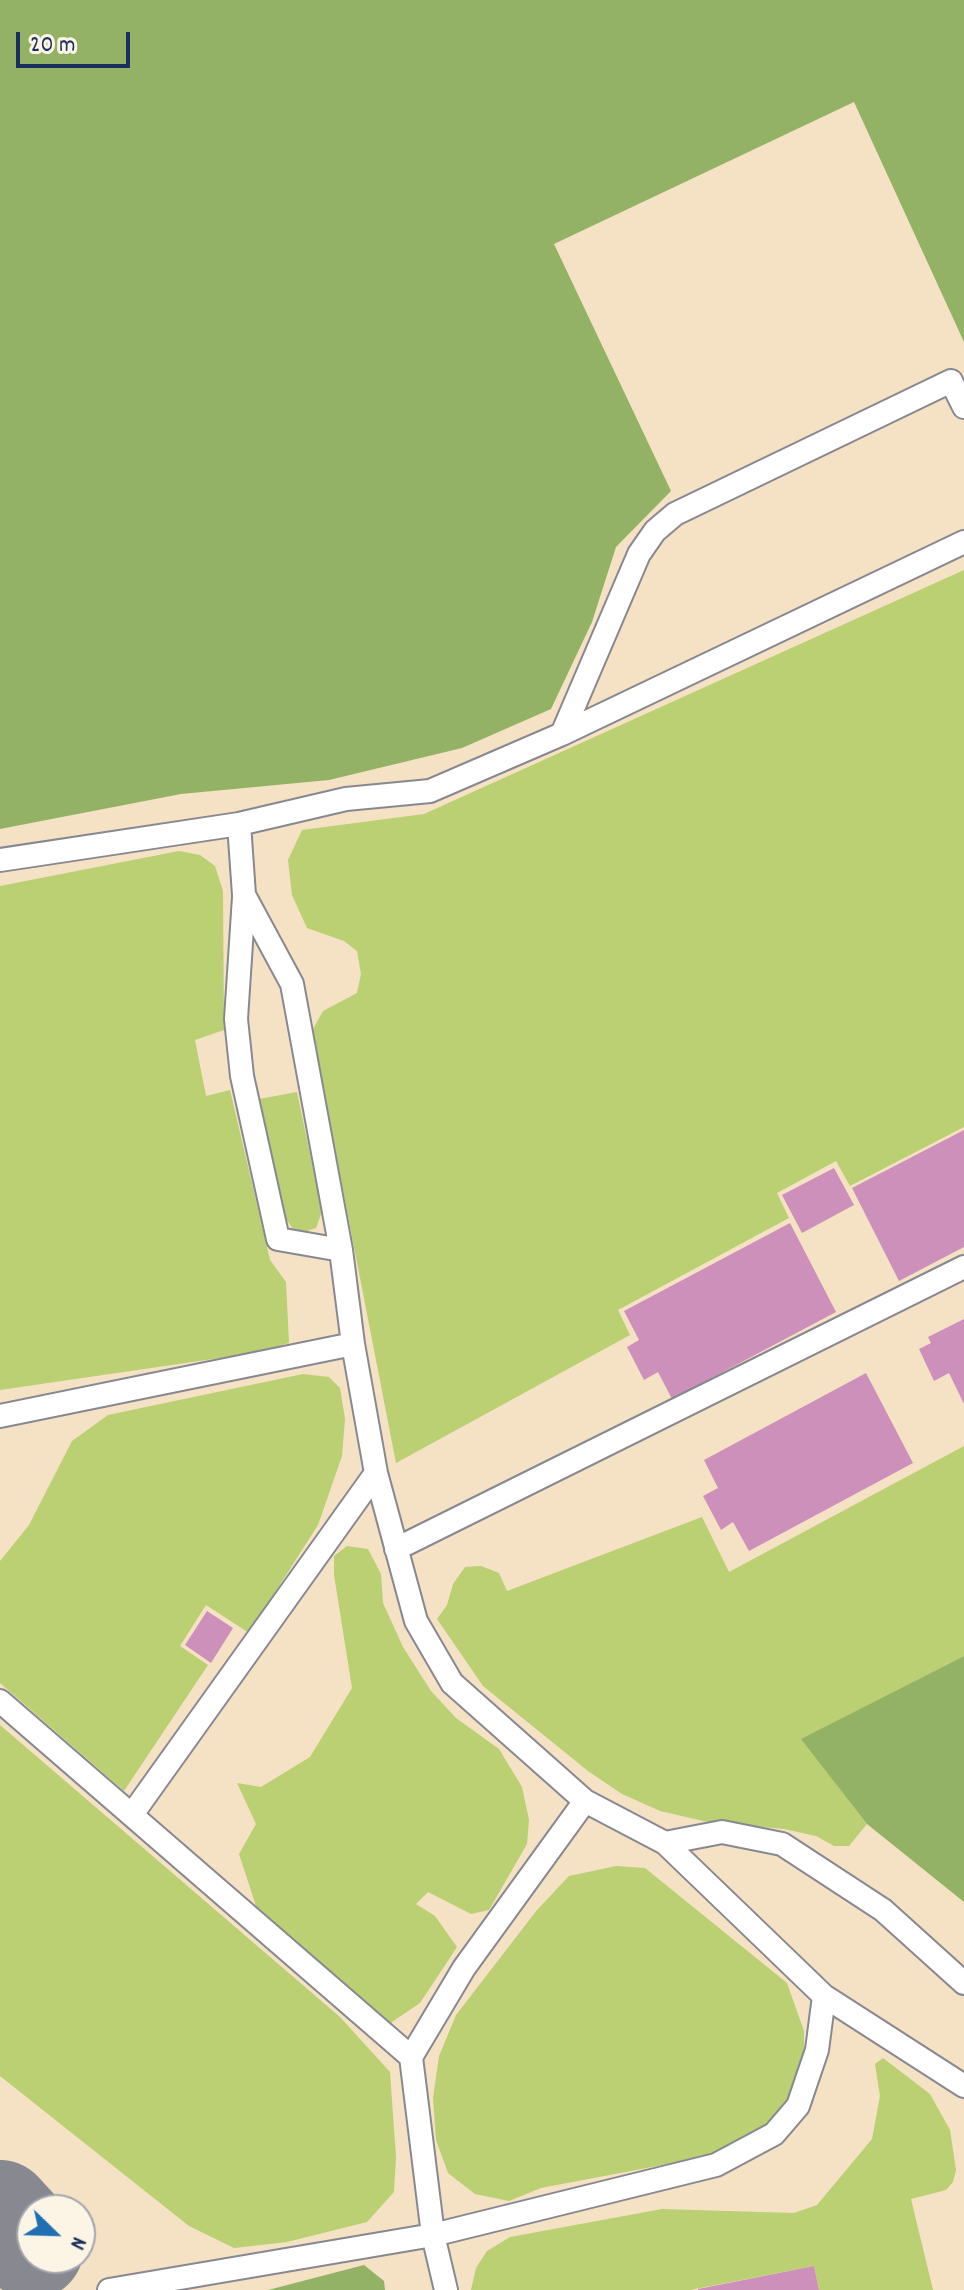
<!DOCTYPE html>
<html>
<head>
<meta charset="utf-8">
<style>
	body { margin:0 }
	#map { position:relative; width:964px; height:2290px; overflow:hidden; background:#f5e1c4; font-family:Dekko,sans-serif }
	canvas { display:block }
	.north { position:absolute; left:16px; top:2194px; width:80px; height:80px; box-sizing:border-box; background:#fcf5e5; border:2px solid #a2a6af; border-radius:50%; rotate:113deg; font-size:22px; font-weight:700; line-height:32px; text-align:center; color:#1b2f5e }
	.north::after { content:''; display:block; margin:auto; width:28px; height:36px; background:#1f6fb2; clip-path:polygon(50% 0,100% 100%,50% 72%,0 100%) }
	.scale { position:absolute; left:16px; top:32px; width:114px; height:36px; box-sizing:border-box; border:4px solid #1b2f5e; border-top:0; padding-left:10px; font-size:24px; line-height:28px; white-space:nowrap; color:#1b2f5e; -webkit-text-stroke:6px #fcf5e5; paint-order:stroke }
</style>
</head>
<body>
<div id="map">
<canvas width="964" height="2290"></canvas>
<div class="north">N</div>
<div class="scale">20 m</div>
</div>
<script>
const ctx = document.querySelector('canvas').getContext('2d');
ctx.lineJoin = 'round';
function paint(path, color) { ctx.fillStyle = color; ctx.fill(path, 'evenodd'); }
const shape = rows => new Path2D(rows.map(r => 'M' + r).join(''));
function stroke(path, color, width, dash) { ctx.strokeStyle = color; ctx.lineWidth = width; ctx.lineCap = dash ? 'butt' : 'round'; ctx.setLineDash(dash || []); ctx.stroke(path); }
const green = shape([
	[964,570,964,1127,850,1186,836,1161,777,1193,789,1218,618,1310,630,1335,396,1463,312,1031,323,1011,357,993,361,974,357,951,344,941,307,928,292,895,288,860,302,830,424,814],
	[179,851,200,855,215,866,223,891,224,1030,195,1040,206,1096,230,1090,270,1260,286,1282,289,1343,254,1353,0,1390,0,886],
	[297,1092,322,1211,316,1228,304,1232,293,1229,286,1219,259,1099],
	[303,1374,329,1377,340,1388,345,1419,342,1456,318,1525,249,1633,206,1605,180,1646,208,1665,124,1791,0,1683,0,1561,29,1525,72,1441,108,1415],
	[964,1446,964,1656,802,1739,867,1824,849,1846,834,1846,816,1836,784,1829,708,1822,660,1811,622,1794,588,1771,483,1686,437,1619,447,1605,453,1584,465,1567,481,1566,499,1573,507,1591,702,1517,729,1572],
	[347,1546,368,1549,381,1574,383,1603,403,1647,431,1691,456,1718,499,1749,522,1787,529,1820,527,1844,489,1910,471,1914,428,1892,416,1904,435,1916,457,1947,420,2003,389,2024,256,1906,239,1854,256,1824,237,1783,261,1787,310,1757,352,1688,334,1575,334,1556],
	[0,1725,340,2017,390,2072,396,2157,394,2192,367,2222,287,2242,234,2248,189,2226,0,2076],
	[616,1866,645,1868,787,1983,804,2031,804,2055,790,2098,764,2132,731,2152,541,2188,509,2201,475,2194,448,2173,436,2140,433,2098,439,2056,456,2015,537,1910,569,1876],
	[883,2058,930,2094,950,2130,956,2170,953,2182,946,2190,911,2199,933,2290,819,2290,814,2266,690,2290,471,2290,476,2268,487,2251,510,2237,662,2209,794,2213,817,2205,872,2139,880,2096,875,2064]
]);
const forest = shape([
	[0,0,964,0,964,342,854,102,554,244,671,491,616,547,592,622,551,709,462,748,329,780,181,794,0,829],
	[964,1656,964,1902,867,1824,801,1739],
	[364,2265,384,2281,385,2290,268,2290]
]);
const taxiway = shape([
	[0,2212,32,2247]
]);
const building = shape([
	[964,1130,964,1247,899,1281,852,1188],
	[834,1168,854,1205,802,1233,782,1195],
	[790,1223,836,1312,672,1399,658,1372,644,1380,627,1347,639,1340,624,1311],
	[964,1319,964,1404,949,1373,934,1381,919,1349,931,1343,928,1337],
	[866,1373,913,1463,749,1551,733,1522,721,1530,703,1496,718,1488,704,1460],
	[207,1611,233,1628,211,1663,185,1645],
	[814,2266,819,2290,698,2290,698,2289]
]);
const lane = shape([
	[562,734,639,554,655,531,675,514,951,381,964,407],
	[239,824,346,799,430,791,562,734,964,542],
	[0,860,239,824,244,895,292,984,341,1250,353,1344,376,1473,416,1621,452,1683,585,1801,665,1843,824,1996,964,2086],
	[244,897,236,1019,242,1076,278,1239,341,1250],
	[0,1416,353,1344],
	[396,1549,964,1267],
	[0,1701,411,2057],
	[133,1813,376,1473],
	[665,1843,722,1832,782,1844,883,1910,964,1983],
	[109,2290,433,2235,716,2165,774,2134,798,2106,817,2050,824,1996],
	[446,2290,433,2235,411,2057,464,1968,585,1801]
]);
paint(green, '#bbcf73');
paint(forest, '#94b265');
stroke(taxiway, '#888891', 104);
paint(building, '#cd90ba');
stroke(lane, '#888891', 26);
stroke(lane, '#fff', 22);
</script>
</body>
</html>
